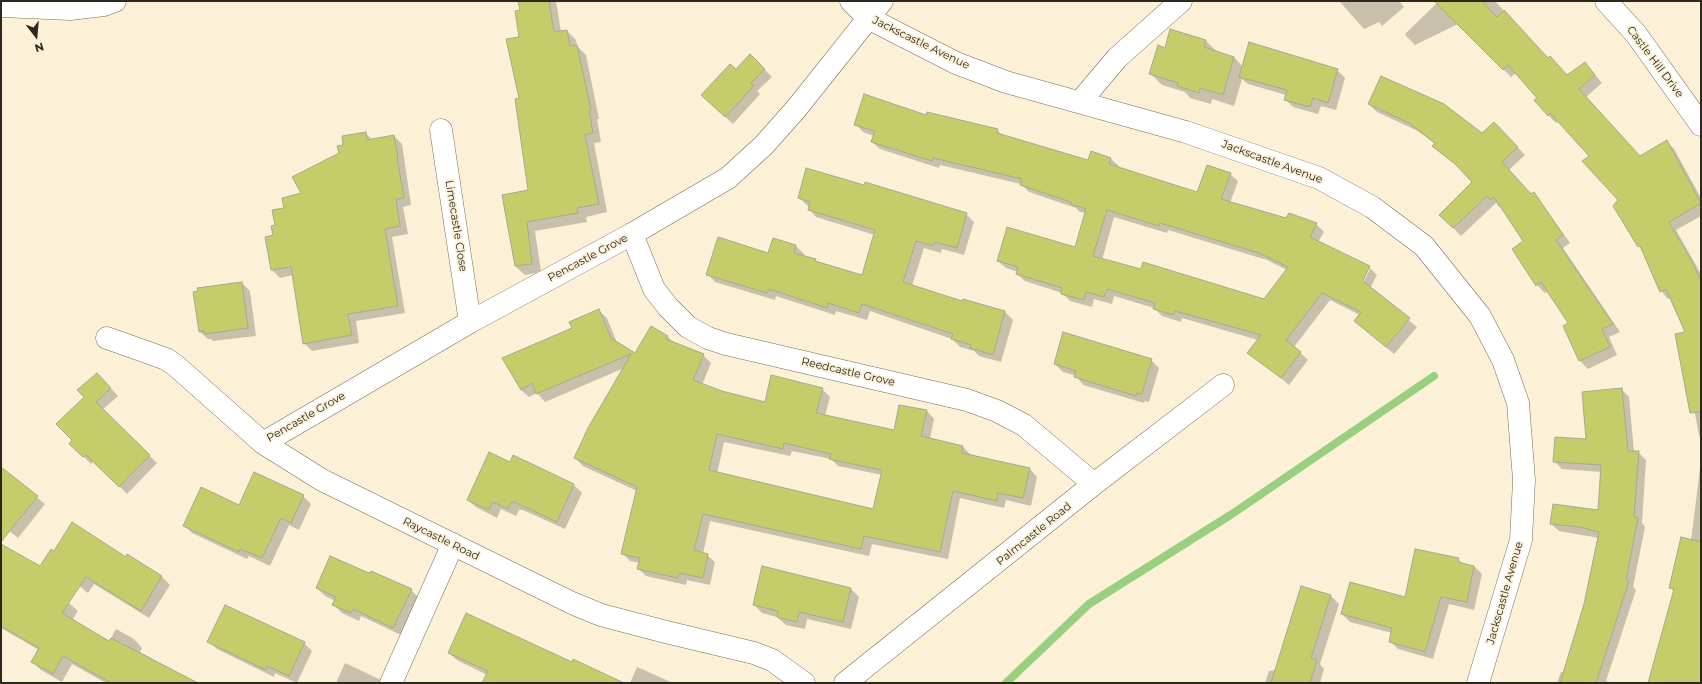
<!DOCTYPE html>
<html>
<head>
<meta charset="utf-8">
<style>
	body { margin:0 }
	#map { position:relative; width:1702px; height:684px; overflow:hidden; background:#fcf1d6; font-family:Montserrat,sans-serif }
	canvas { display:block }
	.frame { position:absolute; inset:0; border:2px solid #2c281d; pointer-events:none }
	.north { position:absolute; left:16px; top:16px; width:40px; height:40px; -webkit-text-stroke:3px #fcf1d6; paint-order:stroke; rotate:164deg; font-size:11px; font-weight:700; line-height:16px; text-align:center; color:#2c281d }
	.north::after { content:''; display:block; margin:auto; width:14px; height:18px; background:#2c281d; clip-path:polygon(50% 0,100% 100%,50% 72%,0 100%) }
</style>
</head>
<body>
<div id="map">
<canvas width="1702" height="684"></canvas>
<div class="frame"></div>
<div class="north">N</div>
</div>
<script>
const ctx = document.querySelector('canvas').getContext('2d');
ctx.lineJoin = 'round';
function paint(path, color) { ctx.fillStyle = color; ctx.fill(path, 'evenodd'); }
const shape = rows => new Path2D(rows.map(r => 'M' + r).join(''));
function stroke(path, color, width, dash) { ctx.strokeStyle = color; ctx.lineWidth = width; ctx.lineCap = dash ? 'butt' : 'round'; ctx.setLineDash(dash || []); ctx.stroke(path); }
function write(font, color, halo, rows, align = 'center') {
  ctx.font = font + ' Montserrat,sans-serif'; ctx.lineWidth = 3.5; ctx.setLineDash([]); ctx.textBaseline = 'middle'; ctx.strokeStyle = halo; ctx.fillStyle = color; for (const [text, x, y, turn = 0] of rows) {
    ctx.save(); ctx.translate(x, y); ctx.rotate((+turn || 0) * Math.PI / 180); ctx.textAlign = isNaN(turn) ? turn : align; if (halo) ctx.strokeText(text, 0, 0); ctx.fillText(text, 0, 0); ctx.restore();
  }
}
const shadow = shape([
	[519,1,556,1,561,32,567,31,576,40,577,46,586,55,599,119,597,119,601,142,594,143,607,212,586,217,587,222,535,231,541,272,525,275,515,266,503,195,529,191,520,99,521,10],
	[1339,1,1399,1,1404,7,1382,26,1379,22,1364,29],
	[1439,1,1495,1,1548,59,1568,76,1584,63,1592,71,1602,83,1586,97,1640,157,1667,142,1674,149,1701,198,1701,216,1676,230,1701,274,1701,438,1699,435,1692,398,1687,332,1671,298,1668,299,1661,291,1642,250,1614,206,1619,200,1590,156,1558,121,1556,123,1548,115,1538,98,1516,73,1511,77,1458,24,1415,45,1407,37,1405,34],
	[1205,40,1217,52,1234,57,1243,67,1337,70,1345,78,1336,110,1321,106,1318,114,1293,107,1285,99,1286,95,1248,84,1242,79,1234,106,1212,99,1211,104,1190,98,1185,92,1162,85,1150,73,1166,49],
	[750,55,772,77,757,91,760,94,733,124,709,102,736,70],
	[1369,104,1482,134,1502,131,1525,155,1509,170,1532,195,1534,194,1541,202,1570,243,1563,248,1620,332,1609,337,1617,355,1588,369,1580,361,1570,324,1548,291,1545,293,1537,285,1525,241,1501,206,1499,207,1496,203,1461,236,1441,215,1474,183,1462,170,1433,146,1435,144,1418,131,1377,112],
	[927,116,997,130,1003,136,1089,161,1091,153,1111,159,1119,166,1118,168,1198,193,1230,174,1238,181,1230,203,1286,219,1316,224,1324,232,1318,242,1369,267,1377,275,1370,288,1417,327,1394,354,1363,328,1360,315,1330,300,1294,347,1308,360,1289,385,1249,352,1258,340,1182,318,1181,322,1162,316,1154,308,1114,296,1112,304,1094,299,1092,307,1070,301,1062,293,1025,281,1017,274,1018,272,1006,268,998,261,1075,248,1086,213,1080,212,1076,208,1029,192,1021,184,940,165,939,168,880,149,872,142,874,136,863,132,856,124],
	[1114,217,1167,233,1168,230,1267,260,1287,270,1264,300,1102,260],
	[1368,269,1370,269,1362,286,1360,285],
	[365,133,373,140,394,136,402,144,411,205,403,207,408,234,392,237,405,313,356,321,359,343,312,351,304,343,293,275,280,278,272,270,276,226,285,209,302,194,340,154,344,145],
	[799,198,966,214,974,222,964,255,942,249,941,253,924,248,912,286,963,302,964,300,1005,312,1013,320,1001,362,979,356,974,351,960,347,952,339,870,311,867,320,836,311,835,315,776,296,775,300,715,282,708,274,769,254,773,239,796,246,804,254,803,256,815,260,818,263,863,277,875,235,816,217,809,209,809,207],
	[242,283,250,291,256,336,213,341,211,339,208,339,200,332],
	[599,311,607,318,617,343,635,354,651,327,668,337,675,344,703,355,711,363,702,385,721,392,766,403,822,389,830,397,825,416,894,431,927,411,934,419,930,439,963,447,971,455,1030,469,1037,477,1031,506,1006,500,1004,508,960,498,948,559,872,544,869,556,710,521,703,554,707,555,715,562,710,585,687,580,686,585,646,576,638,568,639,563,630,561,622,553,637,491,583,466,575,458,624,368,545,402,537,393,529,397,521,390,573,328],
	[724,442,790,456,792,451,831,459,838,466,882,475,874,511,717,474],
	[1151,360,1159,368,1149,402,1145,401,1144,403,1083,385,1076,376,1063,372,1055,364],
	[104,381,118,396,102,410,157,463,127,494,94,461,91,464,70,443,74,440,85,397],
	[1621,389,1629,397,1634,452,1638,452,1646,460,1642,523,1645,527,1633,587,1636,590,1606,681,1613,683,1557,683,1561,672,1564,672,1585,604,1599,538,1559,531,1551,524,1599,511,1601,472,1562,469,1554,461,1587,440],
	[514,456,574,485,582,493,565,529,523,510,519,510,516,516,501,509,497,518,476,507,468,500,510,463],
	[1701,460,1701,683,1648,683,1675,592,1670,587,1691,541],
	[1,468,45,504,18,538,1,524],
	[303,496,311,504,299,530,289,525,270,566,249,556,247,559,192,533,184,525,239,506],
	[128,556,162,577,170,585,149,618,94,584,88,593,57,568,126,558],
	[1458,559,1463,564,1474,566,1482,574,1474,610,1449,604,1433,659,1398,649,1390,641,1392,633,1350,622,1342,614,1405,598],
	[1,563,69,603,78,611,72,620,109,642,116,629,134,639,142,648,140,652,196,683,106,683,72,664,62,682,41,670,33,662,39,650,1,628],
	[763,568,851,589,859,597,851,629,807,619,805,629,786,625,777,617,762,613,754,605],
	[369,574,411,590,419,598,401,635,361,616,359,621,342,613,334,605,335,601,325,596,317,588],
	[1331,596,1339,604,1320,664,1324,669,1320,683,1265,683,1269,671,1276,670],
	[209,641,304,643,312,651,297,683,275,673,274,677,217,649],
	[449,653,572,663,621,683,483,683,487,675,457,660],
	[345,663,379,679,384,683,336,683],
	[637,667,673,683,630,683]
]);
const stream = shape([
	[1006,683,1089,604,1232,514,1434,376]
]);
const building = shape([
	[518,1,549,1,554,32,567,30,570,46,577,45,591,110,589,110,593,133,585,135,599,204,577,208,578,213,527,222,532,264,515,266,502,195,528,190,515,99,519,98,506,39,519,37,515,11,520,10,518,1],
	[1434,1,1482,1,1497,17,1504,10,1548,58,1550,56,1567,75,1585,62,1595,75,1579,89,1640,156,1667,140,1701,203,1669,222,1691,260,1701,281,1701,412,1690,413,1675,334,1685,332,1666,289,1660,292,1640,246,1638,247,1613,206,1618,200,1582,161,1589,156,1550,113,1548,116,1534,100,1537,98,1508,65,1503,70,1434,1],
	[1170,29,1206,40,1204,47,1234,57,1223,95,1200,88,1199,93,1177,86,1178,83,1149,74,1158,45,1165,48,1170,29],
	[1249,42,1338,69,1328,103,1313,98,1310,107,1284,100,1287,90,1239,77,1249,42],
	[750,54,765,69,751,83,754,86,725,117,701,95,730,64,736,69,750,54],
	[1381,76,1444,104,1482,133,1494,122,1518,147,1502,162,1531,194,1534,192,1563,235,1556,240,1613,324,1602,329,1610,347,1579,361,1563,326,1568,323,1541,282,1536,286,1512,249,1523,241,1494,197,1491,200,1487,196,1453,228,1439,215,1472,182,1455,164,1432,146,1435,143,1409,123,1368,104,1381,76],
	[864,94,926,115,927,112,998,129,997,133,1088,160,1091,151,1111,158,1109,164,1197,192,1207,165,1231,173,1221,199,1286,218,1289,213,1317,223,1310,237,1370,266,1363,281,1410,318,1386,347,1354,321,1361,312,1322,293,1286,340,1301,352,1281,378,1247,353,1261,335,1175,311,1173,315,1153,309,1155,303,1107,289,1104,297,1086,292,1084,300,1061,294,1062,288,1016,274,1018,267,997,261,1007,227,1075,247,1086,209,1071,204,1071,202,1020,185,1022,179,933,158,932,161,871,142,875,131,854,125,864,94],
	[1107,210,1159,226,1160,223,1259,253,1288,267,1264,299,1143,262,1141,269,1093,256,1107,210],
	[366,132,367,140,394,135,398,156,397,157,404,198,396,199,400,226,385,229,398,306,348,314,352,335,303,344,291,267,271,270,265,237,273,235,271,226,275,225,272,210,284,208,282,198,301,193,292,177,339,153,337,146,343,145,342,136,366,132],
	[806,168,864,185,865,182,967,213,957,248,935,242,933,246,916,241,903,282,962,301,963,299,1005,311,993,355,970,348,971,345,951,339,953,334,862,304,859,313,828,303,827,308,769,289,767,293,706,275,718,237,768,253,773,238,796,245,794,253,816,259,815,261,862,275,875,230,808,210,810,202,798,198,806,168],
	[242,282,248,328,205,334,204,331,199,332,193,292,198,291,197,288,242,282],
	[599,309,611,338,635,353,651,326,668,336,666,339,704,354,693,380,722,391,765,402,771,375,823,388,816,413,894,430,899,405,927,410,921,436,963,446,962,453,1030,468,1023,498,998,493,997,501,953,491,940,552,864,536,861,549,703,514,694,550,708,554,703,578,679,573,678,578,637,569,640,558,621,554,637,487,574,458,588,428,631,354,536,394,532,383,521,390,502,358,572,328,569,322,599,309],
	[717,434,783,449,784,443,831,454,829,459,882,470,873,509,709,470,717,434],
	[1063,332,1152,359,1142,394,1137,393,1136,396,1074,377,1076,371,1054,364,1063,332],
	[97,373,111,388,96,402,150,455,119,487,86,455,83,457,69,444,72,440,56,424,84,397,77,390,97,373],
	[1622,388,1628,451,1639,451,1634,517,1638,518,1626,580,1629,581,1596,683,1560,683,1584,604,1599,532,1579,527,1550,524,1553,504,1598,510,1601,465,1553,462,1555,437,1586,439,1582,392,1622,388],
	[489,452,510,462,513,455,574,484,557,522,514,502,511,503,508,509,493,502,489,510,467,500,489,452],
	[1,467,38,496,1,542,1,467],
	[254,472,304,495,291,523,281,518,262,558,240,549,239,552,183,526,201,487,239,505,254,472],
	[72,522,126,557,127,554,162,576,141,611,86,577,62,613,109,641,111,638,198,683,111,683,63,656,53,674,31,662,39,648,1,626,1,544,40,566,51,549,54,551,72,522],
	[1681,537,1701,542,1701,683,1648,683,1674,589,1669,588,1681,537],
	[1415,549,1459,558,1458,562,1474,566,1467,602,1441,597,1425,652,1389,642,1392,628,1341,614,1350,582,1405,597,1415,549],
	[330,556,369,573,371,571,412,589,393,628,353,609,351,613,332,605,336,597,316,588,330,556],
	[762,566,851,588,843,622,799,612,797,622,777,617,778,611,753,605,762,566],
	[1301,586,1331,595,1311,658,1317,660,1310,683,1271,683,1301,586],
	[225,605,305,642,289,676,267,666,266,670,207,642,225,605],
	[466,613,572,662,573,659,624,683,482,683,488,671,448,653,466,613]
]);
const minor = shape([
	[851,1,868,18,956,63,1006,82,1186,132,1319,178,1372,207,1424,246,1480,316,1503,360,1518,403,1524,480,1521,540,1478,683],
	[1606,1,1636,34,1701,125],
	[1,6,70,9,104,5,115,1],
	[1080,102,1117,58,1181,1],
	[441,130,470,322],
	[632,234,654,289,668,307,688,327,708,338,726,344,967,400,997,411,1024,425,1094,484],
	[107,338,166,359,175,365,263,443,322,480,572,603,601,615,666,632,754,653,772,660,804,683],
	[263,443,470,322,632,234,728,178,764,145,796,109,882,1],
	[391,683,453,544],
	[845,683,1094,484,1223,385]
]);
const streetNames = [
	["Jackscastle Avenue",921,43,26],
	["Castle Hill Drive",1655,62,53],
	["Jackscastle Avenue",1272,162,20],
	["Limecastle Close",456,226,81],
	["Pencastle Grove",588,258,-28],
	["Reedcastle Grove",848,372,13],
	["Pencastle Grove",306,417,-30],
	["Palmcastle Road",1034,534,-39],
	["Raycastle Road",441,539,26],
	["Jackscastle Avenue",1505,593,-74]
];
paint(shadow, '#0003');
stroke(stream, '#99d080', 8);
paint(building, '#c5cd6b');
stroke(building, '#a5a98e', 1);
stroke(minor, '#786e56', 23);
stroke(minor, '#fff', 22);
write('11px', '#2c281d', '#fcf1d6', streetNames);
</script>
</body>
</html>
